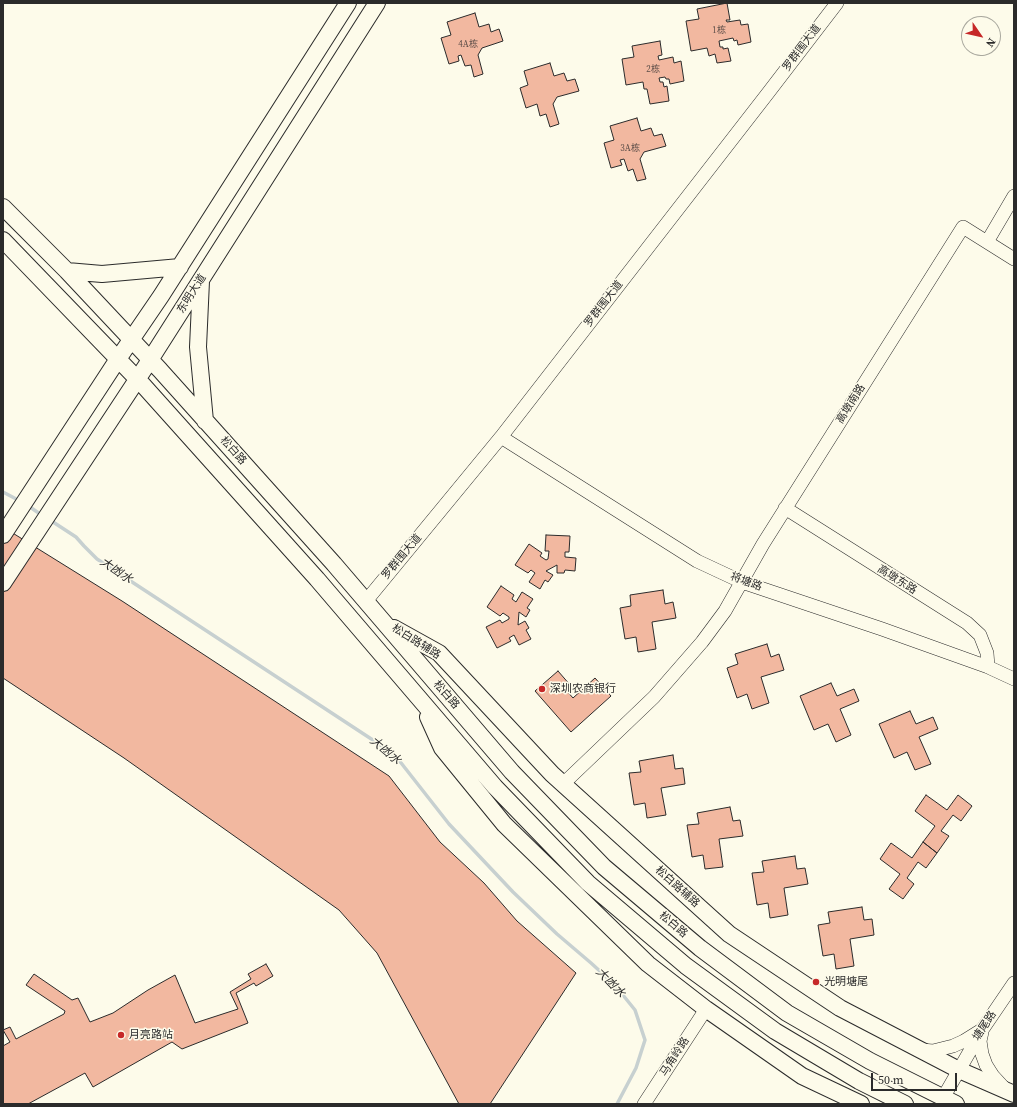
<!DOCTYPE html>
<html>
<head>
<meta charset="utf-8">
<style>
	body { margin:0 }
	#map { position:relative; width:1017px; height:1107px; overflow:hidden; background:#fdfbea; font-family:"Source Serif 4",serif }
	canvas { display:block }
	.frame { position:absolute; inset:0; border:4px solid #2b2b2b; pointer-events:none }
	.north { position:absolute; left:961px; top:16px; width:40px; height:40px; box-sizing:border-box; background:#fdfbea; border:1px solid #a9a89e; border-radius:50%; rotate:124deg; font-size:11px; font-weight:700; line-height:16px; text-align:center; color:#2b2b2b }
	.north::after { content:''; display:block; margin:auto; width:14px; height:18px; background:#c62828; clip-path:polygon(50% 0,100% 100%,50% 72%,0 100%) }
	.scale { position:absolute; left:871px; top:1073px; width:86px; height:18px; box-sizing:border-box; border:2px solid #2b2b2b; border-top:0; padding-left:5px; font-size:12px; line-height:14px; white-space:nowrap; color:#2b2b2b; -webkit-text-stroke:3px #fdfbea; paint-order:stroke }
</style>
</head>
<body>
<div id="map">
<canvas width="1017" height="1107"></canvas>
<div class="frame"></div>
<div class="north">N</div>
<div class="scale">50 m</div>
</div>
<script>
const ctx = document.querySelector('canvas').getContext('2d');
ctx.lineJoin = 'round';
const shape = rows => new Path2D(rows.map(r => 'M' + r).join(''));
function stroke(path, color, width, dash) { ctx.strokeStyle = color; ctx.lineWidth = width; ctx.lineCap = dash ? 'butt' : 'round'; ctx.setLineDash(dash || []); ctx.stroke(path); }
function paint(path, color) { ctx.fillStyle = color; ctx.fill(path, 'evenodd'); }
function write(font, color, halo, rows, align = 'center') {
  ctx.font = font + ' "Source Serif 4","Noto Sans SC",serif'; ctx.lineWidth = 3; ctx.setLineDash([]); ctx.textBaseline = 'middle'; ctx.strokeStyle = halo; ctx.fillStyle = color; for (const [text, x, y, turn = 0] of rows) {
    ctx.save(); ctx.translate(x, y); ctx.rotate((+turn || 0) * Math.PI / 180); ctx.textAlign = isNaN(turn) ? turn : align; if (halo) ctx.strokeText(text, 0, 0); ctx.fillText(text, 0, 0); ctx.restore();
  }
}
const stream = shape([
	[3,492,20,501],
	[27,505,43,516],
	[50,520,76,537,84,546,97,559,382,746,398,759,449,824,513,892,557,934,591,963,614,984,635,1010,645,1040,636,1068,617,1104]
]);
const building = shape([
	[727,3,730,20,726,20,727,22,740,20,741,25,748,24,751,42,738,45,737,40,734,41,733,38,719,41,720,47,723,47,723,49,728,48,731,61,717,63,715,54,709,56,707,48,691,51,686,21,699,19,697,9,727,3],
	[475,13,479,27,489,24,491,32,499,29,503,41,482,48,478,55,483,74,474,77,471,65,465,66,461,55,458,56,459,61,449,64,441,38,451,35,447,22,475,13],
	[660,41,662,55,658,56,659,60,673,57,674,63,681,61,684,81,670,84,669,79,666,79,665,77,659,78,660,82,663,82,664,87,667,86,669,101,650,104,647,89,644,89,643,82,626,85,622,59,634,57,632,46,660,41],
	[550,63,554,76,564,73,567,81,575,79,579,91,557,97,553,104,559,124,550,127,546,114,540,116,537,104,526,108,520,88,528,85,524,71,550,63],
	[637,118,641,131,651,128,654,136,662,134,666,146,644,152,640,159,646,179,637,181,633,169,628,171,624,159,620,160,622,165,611,168,604,143,614,140,610,126,637,118],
	[3,527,122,601,389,776,440,842,484,883,517,921,576,973,490,1104,459,1104,377,953,339,910,124,758,3,678,3,527],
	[546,535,570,536,569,552,565,552,565,557,576,558,575,571,565,570,564,573,557,573,557,565,546,571,553,575,548,582,545,580,540,589,529,582,535,573,531,570,528,573,515,565,529,544,542,553,540,556,546,560,548,559,549,551,545,551,546,535],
	[501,586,514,595,512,599,516,602,522,592,533,599,527,608,530,610,526,617,519,612,518,625,525,621,529,628,526,630,531,639,519,645,514,635,509,638,511,641,497,648,486,627,500,620,502,623,509,619,509,617,503,613,500,616,487,607,501,586],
	[663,590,665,604,673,602,676,618,652,622,656,649,638,652,636,637,625,639,620,608,631,606,630,595,663,590],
	[767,644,771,657,779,654,784,670,761,677,769,703,752,709,747,694,737,698,727,668,738,664,735,654,767,644],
	[558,671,571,686,566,690,573,698,595,678,611,696,571,732,535,691,558,671],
	[831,683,837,696,854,689,859,701,840,709,851,735,836,742,828,724,814,730,800,696,831,683],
	[910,711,916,724,933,717,938,729,919,737,931,764,915,770,907,752,894,758,879,724,910,711],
	[673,755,675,769,683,768,685,784,661,788,666,815,647,818,645,803,634,805,629,773,641,772,639,761,673,755],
	[926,795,947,810,958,795,972,806,961,821,953,815,941,831,949,836,937,853,923,842,935,826,915,811,926,795],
	[730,807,733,821,740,820,743,836,719,839,723,867,705,869,703,855,692,857,687,825,699,824,697,813,730,807],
	[923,842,937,853,926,868,918,862,907,878,914,884,903,899,889,889,900,874,880,859,891,843,912,858,923,842],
	[795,856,797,869,805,868,808,884,784,888,788,915,770,918,768,903,757,905,752,873,764,872,762,861,795,856],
	[862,907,864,920,872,919,874,935,850,939,854,966,836,969,834,954,823,956,818,925,830,923,828,912,862,907],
	[266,964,273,976,256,986,254,983,236,993,248,1023,182,1049,172,1042,93,1087,85,1073,28,1104,3,1104,3,1046,10,1042,3,1030,10,1027,16,1039,64,1014,65,1011,26,985,34,974,72,1000,78,998,90,1022,113,1013,148,990,175,975,195,1023,238,1009,230,992,251,979,248,974,266,964]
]);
const minor = shape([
	[987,242,1014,196],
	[501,437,697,561,742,582,882,629,988,667,1014,679],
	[785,508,967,623,980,635,987,653,988,667],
	[366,601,501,437,768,93,837,3],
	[563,784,654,697,702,642,725,611,763,544,963,227,1014,259],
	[982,1032,980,1041,982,1054,986,1065,993,1076,1005,1089],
	[921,1050,933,1051,953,1046,964,1041,980,1031],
	[943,1098,982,1030,1014,983],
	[644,1104,706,1009]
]);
const major = shape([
	[3,207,67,271,160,370,334,564,512,772,604,867,700,948,787,1013,870,1061,956,1104],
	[3,240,143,385,317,579,495,787,588,883,686,966,775,1031,859,1081,905,1104],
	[67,271,102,274,180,267],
	[201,281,198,347,205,421],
	[3,535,118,359,161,296,348,3],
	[3,583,150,360,377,3],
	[394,628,439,653,552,774,729,934,840,1008,959,1070,1014,1094],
	[428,717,442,748,504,824,648,964,706,1009,802,1076,861,1104]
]);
const markers = [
	[542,689,4,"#c62828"],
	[816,982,4,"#c62828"],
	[121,1035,4,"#c62828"]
];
const numberNames = [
	["1栋",719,31],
	["4A栋",468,45],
	["2栋",653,70],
	["3A栋",630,149]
];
const streetNames = [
	["罗群围大道",802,48,-53],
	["东明大道",192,294,-57],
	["罗群围大道",604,304,-52],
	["高墩南路",851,404,-58],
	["松白路",233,451,48],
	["罗群围大道",402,557,-50],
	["高墩东路",897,580,32],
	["将塘路",746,582,21],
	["松白路辅路",416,642,32],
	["松白路",446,695,49],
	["松白路辅路",677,887,42],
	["松白路",673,925,40],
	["塘尾路",985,1026,-57],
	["马角岭路",675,1057,-57]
];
const poiNames = [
	["深圳农商银行",550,689],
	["光明塘尾",824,982],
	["月亮路站",129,1035]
];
const waterNames = [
	["大凼水",116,571,34],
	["大凼水",385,751,40],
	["大凼水",610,983,46]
];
stroke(stream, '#c7d0d0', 3.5);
paint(building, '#f2b8a0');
stroke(building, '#2b2b2b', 1);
stroke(minor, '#2b2b2b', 14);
stroke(major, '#2b2b2b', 18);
stroke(minor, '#fdfbea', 13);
stroke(major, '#fdfbea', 16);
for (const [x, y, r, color] of markers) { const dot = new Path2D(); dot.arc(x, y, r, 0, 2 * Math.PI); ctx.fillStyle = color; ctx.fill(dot); stroke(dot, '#fdfbea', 1.5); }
write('9px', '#5d4e48', null, numberNames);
write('11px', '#2b2b2b', '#fdfbea', streetNames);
write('11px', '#2b2b2b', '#fdfbea', poiNames, 'left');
write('italic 12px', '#2b2b2b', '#fdfbea', waterNames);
</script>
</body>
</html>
